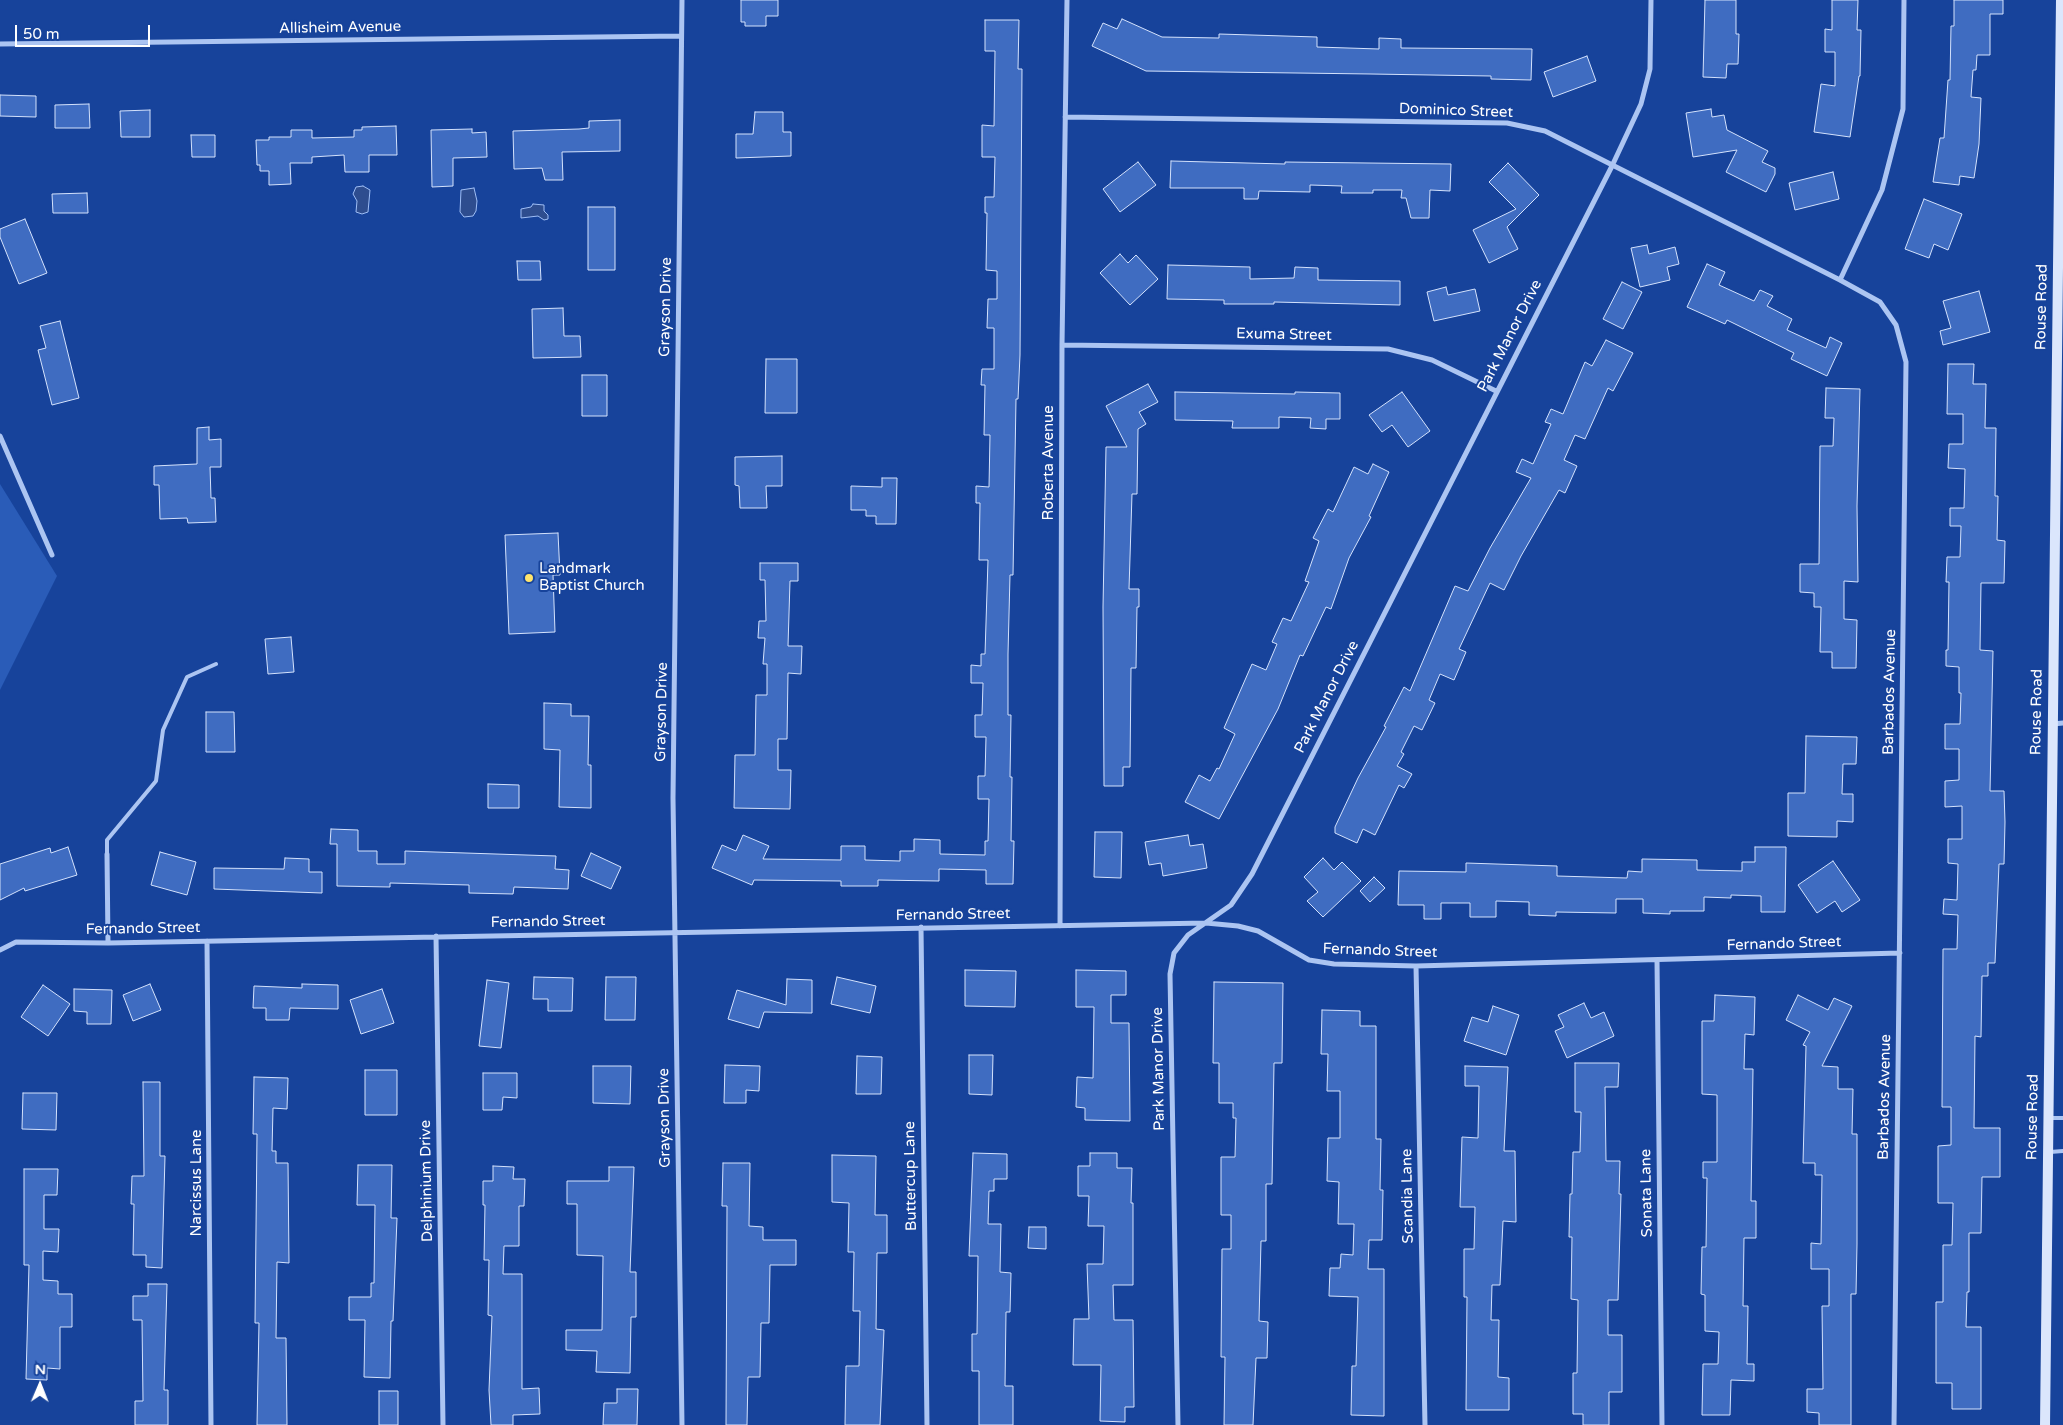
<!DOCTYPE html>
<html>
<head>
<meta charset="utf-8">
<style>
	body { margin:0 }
	#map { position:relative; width:2063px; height:1425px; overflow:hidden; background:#17439b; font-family:"Varela Round",sans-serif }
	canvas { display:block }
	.north { position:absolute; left:15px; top:1360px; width:50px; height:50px; -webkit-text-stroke:4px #17439b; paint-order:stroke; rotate:1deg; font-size:14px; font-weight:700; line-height:20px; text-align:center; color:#fff }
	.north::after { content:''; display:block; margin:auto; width:18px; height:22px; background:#fff; clip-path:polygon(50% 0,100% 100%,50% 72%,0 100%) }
	.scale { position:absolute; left:15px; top:25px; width:135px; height:22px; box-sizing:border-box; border:2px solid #fff; border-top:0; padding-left:6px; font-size:15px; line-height:18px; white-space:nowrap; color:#fff; -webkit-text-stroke:4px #17439b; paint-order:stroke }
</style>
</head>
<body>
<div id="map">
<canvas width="2063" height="1425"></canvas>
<div class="north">N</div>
<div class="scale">50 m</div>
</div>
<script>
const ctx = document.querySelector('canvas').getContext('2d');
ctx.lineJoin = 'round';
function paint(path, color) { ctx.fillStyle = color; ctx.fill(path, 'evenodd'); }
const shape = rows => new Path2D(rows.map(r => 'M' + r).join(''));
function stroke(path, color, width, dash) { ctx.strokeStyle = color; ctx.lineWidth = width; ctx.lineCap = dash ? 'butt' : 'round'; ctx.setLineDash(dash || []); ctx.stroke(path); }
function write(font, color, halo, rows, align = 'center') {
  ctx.font = font + ' "Varela Round",sans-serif'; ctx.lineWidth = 4; ctx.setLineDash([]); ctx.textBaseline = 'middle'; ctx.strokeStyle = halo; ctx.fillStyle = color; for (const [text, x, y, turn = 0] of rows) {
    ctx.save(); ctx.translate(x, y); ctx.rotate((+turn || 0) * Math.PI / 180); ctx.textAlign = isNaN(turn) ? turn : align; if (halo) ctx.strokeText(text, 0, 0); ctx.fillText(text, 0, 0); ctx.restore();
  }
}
const green = shape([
	[0,484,57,576,0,690]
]);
const water = shape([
	[363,186,370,190,368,212,362,214,356,212,357,201,353,194,356,187,363,186],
	[474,188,477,201,476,211,473,216,464,217,460,212,461,190,474,188],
	[533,204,544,205,544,211,548,215,548,219,544,220,538,216,521,218,521,209,531,207,533,204]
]);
const building = shape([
	[741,0,778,0,778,16,766,16,766,26,745,26,745,22,741,22,741,0],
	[1705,0,1736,0,1736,34,1739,34,1738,64,1727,64,1726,78,1703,77,1705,0],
	[1832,0,1858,0,1857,30,1861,30,1860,76,1859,76,1850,137,1814,132,1821,84,1835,86,1835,52,1825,52,1825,29,1832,30,1832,0],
	[1954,0,2003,0,2003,14,1990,14,1990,55,1977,55,1976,70,1973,70,1971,97,1981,98,1979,144,1974,178,1960,176,1959,185,1933,182,1940,138,1944,138,1948,80,1950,80,1951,26,1954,26,1954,0],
	[1122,19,1162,37,1219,38,1219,34,1317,37,1317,47,1379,49,1379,38,1401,39,1401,48,1532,49,1531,80,1491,79,1491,76,1371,74,1146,71,1092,46,1103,23,1117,29,1122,19],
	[985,20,1019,20,1018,69,1022,69,1020,355,1018,399,1016,399,1013,575,1010,575,1008,654,1008,715,1011,715,1010,777,1012,777,1011,841,1014,841,1013,884,986,884,986,870,939,869,939,881,878,880,878,886,841,886,841,881,754,880,752,885,712,868,722,845,736,851,743,835,769,846,763,859,841,860,841,846,865,846,865,860,900,861,900,851,914,851,914,839,940,840,940,854,985,855,985,841,988,841,989,799,978,799,978,776,985,776,986,737,975,737,975,715,982,715,983,683,971,683,971,665,981,666,981,654,985,654,988,560,979,560,980,503,976,503,976,486,989,487,990,435,984,435,985,385,981,385,982,369,994,369,994,328,987,328,988,299,997,299,997,271,986,270,987,213,985,213,985,197,994,197,995,157,982,157,982,125,994,126,995,51,985,51,985,20],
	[1587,56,1596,81,1553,97,1544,72,1587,56],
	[0,95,36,96,36,117,0,116,0,95],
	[89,104,90,128,55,128,55,105,89,104],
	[1711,109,1712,117,1724,115,1727,130,1768,151,1762,162,1775,168,1775,174,1766,192,1726,172,1737,150,1693,157,1686,113,1711,109],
	[150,110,150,137,121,137,120,111,150,110],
	[755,112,783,112,783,132,791,132,791,156,736,158,736,134,753,134,755,112],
	[620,120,620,151,562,152,563,180,545,180,542,168,514,169,513,131,579,129,589,128,589,121,620,120],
	[396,126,397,155,369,155,369,172,345,172,344,155,312,157,312,163,290,163,291,184,269,185,269,171,260,171,260,165,257,165,256,140,269,140,269,137,291,137,291,130,312,130,312,138,354,137,354,130,362,130,362,127,396,126],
	[472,129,472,133,486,132,487,157,453,158,453,186,432,187,431,130,472,129],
	[191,135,215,135,215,157,192,157,191,135],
	[1171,161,1285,164,1285,162,1451,164,1450,191,1430,190,1429,218,1411,218,1406,198,1401,198,1402,190,1373,190,1373,193,1341,193,1342,186,1310,185,1310,192,1259,191,1258,199,1244,199,1244,188,1170,188,1171,161],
	[1138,162,1156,185,1120,212,1103,189,1138,162],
	[1508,163,1539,195,1507,227,1518,249,1489,263,1473,230,1516,209,1489,182,1508,163],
	[1833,172,1839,199,1795,210,1789,183,1833,172],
	[87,193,88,213,53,213,52,194,87,193],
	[1924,199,1962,214,1948,250,1934,244,1929,258,1905,249,1924,199],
	[588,207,615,207,615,270,588,270,588,207],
	[25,219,47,273,19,284,0,237,0,229,25,219],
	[1647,245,1649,254,1675,247,1679,264,1667,267,1670,280,1640,287,1631,248,1647,245],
	[1120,254,1128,263,1136,255,1158,279,1130,305,1100,273,1120,254],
	[517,261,540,261,541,280,518,280,517,261],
	[1707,264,1725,272,1719,285,1754,301,1760,290,1773,296,1767,306,1792,319,1787,330,1826,348,1830,337,1842,343,1827,376,1791,359,1794,353,1727,320,1725,324,1687,307,1707,264],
	[1168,265,1250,267,1250,279,1294,278,1295,267,1318,268,1318,280,1400,281,1400,305,1274,302,1274,304,1224,304,1224,300,1167,299,1168,265],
	[1622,282,1642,292,1623,329,1603,319,1622,282],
	[1446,287,1448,295,1475,289,1480,311,1434,321,1427,292,1446,287],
	[1979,291,1990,332,1943,345,1940,331,1951,328,1943,301,1979,291],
	[563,308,564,336,580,336,581,357,533,358,532,309,563,308],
	[60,321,79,398,52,405,38,350,46,348,40,326,60,321],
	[1606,340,1633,353,1613,391,1608,388,1585,439,1575,435,1564,460,1577,466,1565,493,1559,490,1521,556,1504,590,1490,583,1459,649,1466,652,1454,680,1440,674,1429,700,1435,703,1422,730,1414,726,1401,752,1404,754,1397,766,1412,774,1404,788,1399,785,1375,835,1363,829,1357,843,1335,833,1335,827,1358,778,1386,727,1384,726,1404,687,1410,691,1455,586,1468,591,1490,548,1531,478,1516,472,1522,459,1533,464,1551,424,1545,422,1551,409,1563,414,1585,362,1592,366,1606,340],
	[766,359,797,359,797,413,765,413,766,359],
	[1948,364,1974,364,1973,384,1986,384,1985,428,1996,428,1995,496,1998,496,1997,540,2005,541,2004,583,1981,583,1980,650,1993,651,1990,791,2004,791,2005,822,2004,864,1999,864,1995,963,1988,963,1988,976,1982,976,1981,1037,1975,1036,1974,1128,2000,1128,2000,1177,1982,1177,1981,1233,1969,1233,1969,1292,1967,1292,1966,1327,1981,1327,1981,1409,1952,1409,1952,1383,1936,1383,1936,1302,1943,1302,1943,1245,1952,1245,1953,1203,1938,1203,1938,1146,1951,1145,1951,1107,1942,1107,1943,949,1957,949,1958,915,1943,914,1944,899,1957,900,1958,864,1948,863,1948,839,1962,839,1962,806,1945,807,1945,781,1959,780,1959,749,1945,749,1945,724,1960,724,1961,693,1959,693,1959,667,1946,666,1946,650,1948,650,1949,582,1946,582,1947,557,1960,557,1961,526,1950,526,1950,508,1964,508,1965,469,1948,468,1949,444,1963,444,1963,414,1947,414,1948,364],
	[582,375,607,375,607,416,582,416,582,375],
	[1148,384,1158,402,1139,412,1146,424,1138,429,1137,494,1132,494,1129,589,1139,589,1139,607,1137,607,1136,668,1131,668,1130,767,1123,767,1123,786,1104,786,1103,607,1106,447,1127,447,1106,406,1148,384],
	[1826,388,1860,389,1857,506,1858,582,1844,581,1844,619,1857,620,1856,668,1832,668,1832,652,1820,652,1821,607,1814,607,1814,593,1800,592,1800,564,1819,564,1820,446,1833,446,1834,418,1825,418,1826,388],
	[1175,392,1295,394,1295,392,1340,393,1340,419,1326,419,1326,429,1310,428,1311,418,1279,417,1279,428,1232,428,1233,421,1175,420,1175,392],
	[1402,392,1430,431,1408,447,1392,425,1382,432,1369,415,1402,392],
	[209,427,209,440,221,439,221,467,210,467,211,498,215,498,216,522,188,523,187,518,160,519,159,485,154,485,154,466,197,464,197,428,209,427],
	[782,456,782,486,766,486,767,508,740,508,739,486,735,485,735,457,782,456],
	[1373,464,1389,472,1369,516,1371,517,1349,558,1331,609,1326,607,1303,656,1300,655,1278,709,1219,819,1185,802,1199,775,1210,781,1217,768,1219,769,1235,734,1224,728,1252,664,1266,670,1277,644,1272,642,1283,618,1291,621,1309,582,1305,581,1319,541,1313,538,1328,509,1333,512,1354,467,1368,474,1373,464],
	[882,478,897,478,896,524,876,524,876,516,866,516,866,510,851,510,851,486,882,487,882,478],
	[558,533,560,575,553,575,555,632,509,634,505,535,558,533],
	[760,563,798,563,798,581,790,581,788,646,802,646,801,674,788,673,787,739,778,739,778,770,791,770,790,809,734,808,735,755,755,755,756,695,767,695,767,664,763,664,765,638,758,638,759,621,766,621,765,580,760,580,760,563],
	[291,637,294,672,268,674,265,639,291,637],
	[544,703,571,704,571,716,589,716,588,765,591,765,591,808,559,807,560,750,544,749,544,703],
	[206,712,234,712,235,752,206,752,206,712],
	[1806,736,1857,737,1856,764,1843,764,1842,794,1853,794,1853,822,1837,821,1837,837,1788,836,1788,793,1805,793,1806,736],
	[488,784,519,785,519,808,488,808,488,784],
	[331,829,358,830,358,851,377,851,377,864,405,864,405,851,556,856,555,869,569,870,568,889,514,887,513,894,469,893,469,885,390,883,390,887,337,886,337,844,330,844,331,829],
	[1095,832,1122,832,1121,878,1094,877,1095,832],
	[1188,835,1190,846,1203,844,1207,868,1163,876,1161,863,1149,865,1145,842,1188,835],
	[68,847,77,875,25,891,24,888,0,900,0,864,50,848,51,853,68,847],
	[1755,847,1786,847,1785,912,1761,912,1761,896,1731,895,1731,898,1704,897,1704,911,1670,911,1670,914,1643,913,1643,899,1616,899,1616,913,1556,912,1556,916,1529,915,1529,902,1496,901,1496,917,1470,917,1470,903,1441,903,1441,919,1424,919,1424,905,1398,905,1399,871,1466,872,1466,863,1496,864,1557,866,1557,876,1627,878,1628,871,1642,872,1642,859,1697,860,1697,870,1742,871,1742,862,1755,862,1755,847],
	[160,852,196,862,187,895,151,885,160,852],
	[591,853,621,867,611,889,581,876,591,853],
	[285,858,309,859,309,872,322,872,322,893,214,889,214,868,284,869,285,858],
	[1323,858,1334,870,1342,862,1361,881,1323,917,1307,901,1318,892,1304,877,1323,858],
	[1833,861,1860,900,1842,912,1835,901,1817,913,1798,885,1833,861],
	[1374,877,1385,888,1370,902,1360,891,1374,877],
	[965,970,1016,971,1015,1007,965,1006,965,970],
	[1076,970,1126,971,1126,995,1111,995,1111,1023,1129,1023,1130,1121,1085,1120,1085,1108,1076,1107,1077,1077,1093,1078,1094,1007,1076,1007,1076,970],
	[534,977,573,978,572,1011,548,1011,548,999,533,999,534,977],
	[606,977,636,977,635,1020,605,1020,606,977],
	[837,977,876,986,870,1013,831,1004,837,977],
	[787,979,812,980,812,1013,764,1012,759,1028,728,1019,737,990,786,1005,787,979],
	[487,980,509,983,501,1048,479,1046,487,980],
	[1214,982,1283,983,1282,1063,1274,1063,1272,1184,1266,1184,1266,1241,1261,1241,1259,1321,1268,1322,1267,1358,1256,1358,1253,1425,1224,1425,1225,1357,1221,1357,1222,1249,1231,1249,1231,1215,1221,1215,1221,1157,1235,1157,1236,1118,1233,1118,1233,1103,1219,1103,1219,1063,1213,1063,1214,982],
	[150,984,161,1010,133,1021,123,995,150,984],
	[302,984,338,985,338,1009,290,1008,289,1020,266,1020,266,1008,253,1008,254,986,302,988,302,984],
	[43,985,70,1004,48,1036,21,1017,43,985],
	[74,989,112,990,111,1024,87,1024,87,1012,74,1011,74,989],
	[382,989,394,1023,361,1034,350,1000,382,989],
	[1715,995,1755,997,1754,1035,1745,1034,1744,1069,1753,1069,1751,1201,1756,1201,1756,1238,1744,1238,1743,1306,1748,1306,1747,1364,1754,1364,1754,1381,1731,1380,1730,1415,1702,1415,1703,1364,1718,1364,1719,1332,1705,1331,1705,1295,1701,1294,1702,1247,1706,1247,1707,1178,1703,1178,1703,1162,1717,1162,1717,1095,1702,1094,1702,1021,1714,1021,1715,995],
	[1798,995,1828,1010,1834,998,1852,1006,1822,1066,1838,1067,1838,1089,1853,1089,1852,1134,1857,1134,1857,1244,1856,1294,1851,1294,1851,1425,1819,1425,1819,1413,1807,1412,1807,1389,1823,1389,1822,1306,1829,1306,1829,1269,1811,1269,1811,1243,1821,1244,1822,1175,1815,1175,1815,1163,1803,1163,1806,1046,1803,1045,1810,1032,1786,1020,1798,995],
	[1584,1003,1591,1018,1604,1012,1614,1036,1567,1058,1555,1031,1564,1027,1558,1015,1584,1003],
	[1493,1006,1519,1015,1506,1055,1464,1041,1472,1017,1488,1022,1493,1006],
	[1322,1010,1360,1011,1360,1026,1376,1026,1376,1139,1381,1139,1380,1190,1383,1190,1382,1240,1369,1240,1368,1269,1384,1269,1384,1416,1351,1415,1352,1366,1356,1366,1358,1297,1329,1296,1330,1268,1340,1268,1341,1254,1353,1255,1354,1224,1338,1224,1339,1182,1327,1181,1328,1138,1340,1138,1340,1091,1327,1091,1328,1054,1321,1054,1322,1010],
	[969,1055,993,1055,992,1095,969,1094,969,1055],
	[857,1056,882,1057,881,1094,856,1094,857,1056],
	[1575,1063,1619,1063,1618,1087,1605,1087,1606,1161,1620,1161,1619,1194,1621,1194,1618,1300,1608,1300,1608,1335,1622,1335,1622,1392,1609,1392,1609,1425,1583,1425,1583,1414,1573,1414,1573,1373,1577,1373,1578,1300,1571,1299,1572,1237,1569,1237,1570,1194,1572,1194,1573,1152,1580,1152,1581,1112,1575,1112,1575,1063],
	[725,1065,760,1066,759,1091,746,1090,746,1103,724,1103,725,1065],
	[593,1066,631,1066,630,1104,593,1103,593,1066],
	[1465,1066,1508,1067,1504,1151,1515,1151,1516,1222,1503,1221,1500,1285,1492,1285,1491,1320,1499,1320,1498,1377,1509,1378,1509,1410,1466,1410,1467,1297,1464,1297,1464,1249,1474,1249,1475,1207,1460,1207,1462,1137,1478,1138,1479,1086,1465,1086,1465,1066],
	[365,1070,397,1070,397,1115,365,1115,365,1070],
	[483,1073,517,1073,517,1098,503,1097,502,1110,483,1110,483,1073],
	[254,1077,288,1078,287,1109,273,1108,272,1151,276,1151,276,1163,288,1163,289,1263,277,1262,276,1338,286,1338,287,1425,257,1425,259,1323,255,1323,257,1134,253,1134,254,1077],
	[143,1082,160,1082,160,1156,165,1156,162,1268,146,1267,146,1255,133,1255,134,1204,131,1204,132,1176,144,1176,143,1082],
	[23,1093,57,1093,56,1130,22,1129,23,1093],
	[973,1153,1007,1154,1007,1179,994,1179,994,1191,989,1191,988,1224,1001,1224,1000,1272,1011,1273,1010,1312,1006,1312,1005,1386,1013,1386,1013,1425,979,1425,979,1371,972,1371,972,1334,977,1334,978,1256,969,1256,973,1153],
	[1090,1153,1117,1153,1117,1168,1132,1168,1131,1203,1133,1203,1133,1285,1113,1285,1114,1320,1133,1320,1134,1407,1125,1407,1125,1422,1100,1421,1101,1365,1073,1365,1074,1319,1089,1319,1087,1264,1103,1264,1104,1226,1088,1226,1089,1196,1078,1196,1078,1166,1090,1166,1090,1153],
	[832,1155,876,1156,875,1215,887,1215,887,1253,877,1253,876,1329,884,1330,880,1425,845,1425,846,1366,859,1366,860,1311,853,1311,854,1252,848,1252,849,1203,832,1202,832,1155],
	[723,1163,750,1163,749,1226,763,1227,763,1240,796,1240,796,1265,770,1265,769,1323,761,1323,760,1377,748,1377,747,1425,726,1425,727,1206,722,1206,723,1163],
	[358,1165,392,1165,391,1218,397,1218,393,1321,391,1321,390,1378,364,1377,365,1320,349,1320,349,1297,371,1297,371,1283,374,1283,375,1205,357,1205,358,1165],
	[493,1166,514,1167,513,1179,525,1179,524,1206,519,1206,519,1246,504,1246,503,1274,522,1274,522,1389,539,1388,540,1414,513,1415,513,1425,491,1425,489,1390,492,1316,488,1315,489,1260,484,1260,485,1205,483,1205,483,1181,493,1181,493,1166],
	[609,1167,634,1167,630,1272,636,1272,636,1317,631,1317,630,1373,596,1372,597,1351,566,1350,566,1330,602,1330,603,1256,577,1255,577,1204,567,1204,567,1181,609,1181,609,1167],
	[24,1169,58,1169,57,1195,44,1195,44,1229,59,1229,58,1252,43,1251,43,1280,58,1281,58,1294,72,1294,72,1327,60,1327,60,1369,47,1368,47,1380,26,1379,29,1265,24,1265,24,1169],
	[1029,1227,1046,1227,1046,1249,1028,1248,1029,1227],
	[148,1284,167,1284,164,1390,168,1390,168,1425,135,1425,135,1401,143,1401,142,1320,133,1320,133,1296,148,1296,148,1284],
	[617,1389,638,1389,637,1425,603,1425,604,1403,617,1403,617,1389],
	[379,1391,398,1391,398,1425,379,1425,379,1391]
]);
const lane = shape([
	[107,854,107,840,156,781,163,730,187,677,216,664],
	[2050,1118,2063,1118],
	[2050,1152,2063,1151]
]);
const street = shape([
	[682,0,673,798,682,1425],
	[0,44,681,36],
	[1065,117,1507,123,1545,131,1840,280,1880,302,1896,325,1906,362,1894,1425],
	[1840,280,1882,190,1903,109,1904,0],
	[1062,345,1388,349,1432,360,1496,391],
	[0,436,52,555],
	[2053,724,2063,723],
	[107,854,108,943],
	[1060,926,1062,345,1067,0],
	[921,927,927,1425],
	[436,936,443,1425],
	[207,941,211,1425],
	[0,950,16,942,108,943,1206,923,1238,926,1258,931,1309,960,1334,964,1416,966,1900,953],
	[1657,960,1662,1425],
	[1416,966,1425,1425],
	[1178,1425,1170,974,1174,953,1188,935,1231,905,1252,874,1612,166,1641,104,1650,69,1651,0]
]);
const secondary = shape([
	[2045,1425,2061,0]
]);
const markers = [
	[529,578,5,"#ffe46d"]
];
const streetNames = [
	["Allisheim Avenue",340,28,-1],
	["Dominico Street",1456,111,2],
	["Grayson Drive",666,307,-89],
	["Rouse Road",2042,307,-89],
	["Exuma Street",1284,335,1],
	["Park Manor Drive",1510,336,-63],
	["Roberta Avenue",1049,463,-90],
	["Barbados Avenue",1890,692,-89],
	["Park Manor Drive",1327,697,-63],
	["Grayson Drive",662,712,-89],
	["Rouse Road",2037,712,-89],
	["Fernando Street",953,915,-1],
	["Fernando Street",548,922,-1],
	["Fernando Street",143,929,-1],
	["Fernando Street",1784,944,-2],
	["Fernando Street",1380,951,2],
	["Park Manor Drive",1159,1069,-91],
	["Barbados Avenue",1885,1097,-89],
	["Rouse Road",2033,1117,-89],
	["Grayson Drive",665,1118,-91],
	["Buttercup Lane",911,1176,-91],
	["Delphinium Drive",427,1181,-91],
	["Narcissus Lane",197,1183,-90],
	["Sonata Lane",1647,1193,-91],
	["Scandia Lane",1408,1196,-91]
];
const poiNames = [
	["Landmark",539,569],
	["Baptist Church",539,586]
];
paint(green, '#2a5cb8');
paint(water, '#2e4d8f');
stroke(water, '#9fbef5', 1);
paint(building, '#3f6cc1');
stroke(building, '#d4e2fc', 1);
stroke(lane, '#acc5f2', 4);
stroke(street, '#acc5f2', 5);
stroke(secondary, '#dbe6fc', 10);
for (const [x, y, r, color] of markers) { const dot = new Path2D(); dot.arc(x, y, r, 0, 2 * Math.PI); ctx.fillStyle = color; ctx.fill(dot); stroke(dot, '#17439b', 2); }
write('15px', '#fff', '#17439b', streetNames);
write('15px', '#fff', '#17439b', poiNames, 'left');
</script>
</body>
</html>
